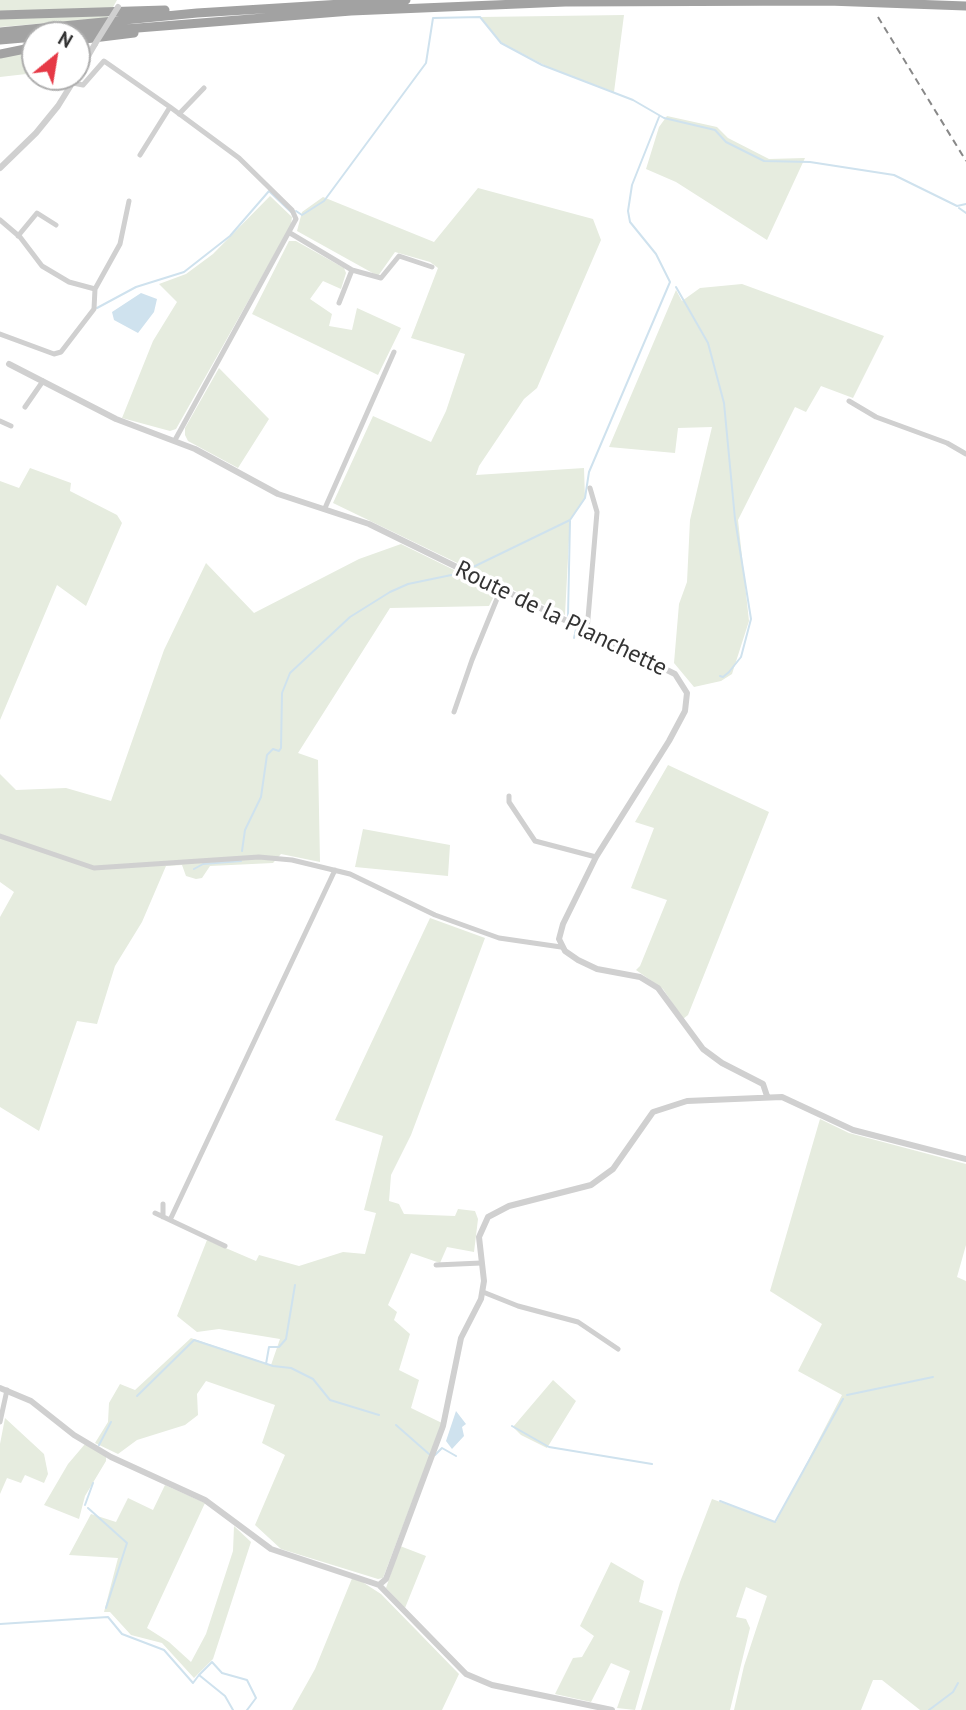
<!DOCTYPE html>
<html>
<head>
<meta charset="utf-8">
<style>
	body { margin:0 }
	#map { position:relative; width:966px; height:1710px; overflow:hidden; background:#fff; font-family:"PT Sans",sans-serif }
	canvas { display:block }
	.north { position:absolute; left:21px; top:21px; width:70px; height:70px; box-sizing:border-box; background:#fff; border:2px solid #adadad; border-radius:50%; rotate:30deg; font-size:19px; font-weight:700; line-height:28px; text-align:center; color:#333 }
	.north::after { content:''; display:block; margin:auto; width:24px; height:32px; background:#e63946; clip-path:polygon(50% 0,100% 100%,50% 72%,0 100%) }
</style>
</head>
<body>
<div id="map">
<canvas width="966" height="1710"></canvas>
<div class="north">N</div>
</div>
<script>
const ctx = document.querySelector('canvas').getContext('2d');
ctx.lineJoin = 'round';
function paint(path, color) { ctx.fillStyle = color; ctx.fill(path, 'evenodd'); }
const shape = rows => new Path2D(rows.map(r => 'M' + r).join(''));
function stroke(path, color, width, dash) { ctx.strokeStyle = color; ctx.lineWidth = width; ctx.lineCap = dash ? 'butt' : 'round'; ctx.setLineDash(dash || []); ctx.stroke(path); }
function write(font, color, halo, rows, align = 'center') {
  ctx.font = font + ' "PT Sans",sans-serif'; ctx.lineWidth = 7; ctx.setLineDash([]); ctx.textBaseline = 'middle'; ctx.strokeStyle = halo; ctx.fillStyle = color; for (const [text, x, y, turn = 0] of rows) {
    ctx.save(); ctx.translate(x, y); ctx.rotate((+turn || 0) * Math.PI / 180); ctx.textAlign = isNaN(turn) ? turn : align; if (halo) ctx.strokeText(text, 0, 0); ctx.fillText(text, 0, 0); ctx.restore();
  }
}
const green = shape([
	[0,0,117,0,112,9,0,12],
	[109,15,107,18,0,27,0,17],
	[624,15,614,92,548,67,502,43,480,17],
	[35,50,35,73,0,77,0,57],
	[667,116,717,127,728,138,769,159,805,158,767,240,676,182,646,169,659,127],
	[478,188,593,219,601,240,537,388,524,399,479,466,476,475,584,468,585,498,570,520,565,615,333,503,373,416,431,442,446,411,465,354,411,338,438,268,430,262,395,252,378,276,297,231,302,212,323,197,434,242],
	[270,196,292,217,291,225,176,429,170,431,122,418,153,341,177,302,159,284,186,274,213,254],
	[289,241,296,241,344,268,346,273,341,289,323,281,310,299,332,314,329,326,352,330,357,308,401,328,378,375,252,314],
	[742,284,884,336,853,398,821,386,806,412,795,407,738,520,749,621,732,674,721,681,694,687,674,663,679,604,687,582,690,520,712,427,678,428,675,453,609,447,676,290,682,301,700,288],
	[219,368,269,419,238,468,188,441,185,435,185,428],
	[30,468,71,483,70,491,117,515,122,523,86,606,57,585,0,720,0,481,19,488],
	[401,544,493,589,495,594,489,606,390,608,298,753,318,760,320,862,281,854,273,863,210,866,202,878,196,879,186,876,182,865,166,866,142,922,115,966,97,1024,77,1021,39,1131,0,1107,0,917,14,892,0,882,0,774,16,790,66,788,111,801,164,650,206,563,254,613,359,559],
	[668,765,769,812,688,1015,683,1019,663,989,636,970,640,966,667,900,631,888,654,828,635,822],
	[363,829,450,845,448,876,355,867],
	[430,918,485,938,411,1135,391,1175,389,1201,399,1204,404,1214,455,1216,458,1209,475,1211,478,1219,474,1252,447,1247,440,1263,411,1253,388,1305,397,1312,394,1320,410,1334,399,1370,419,1380,411,1408,442,1423,383,1578,378,1579,281,1549,255,1525,285,1455,262,1443,275,1405,206,1381,197,1394,198,1415,185,1425,137,1440,118,1454,95,1443,108,1422,109,1403,120,1384,135,1390,191,1338,271,1365,280,1339,219,1329,197,1332,177,1316,207,1240,256,1261,259,1255,299,1266,343,1252,365,1254,376,1213,364,1210,383,1136,335,1120],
	[820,1119,849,1133,966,1164,966,1245,957,1277,966,1281,966,1710,920,1710,882,1680,873,1680,861,1710,734,1710,744,1666,767,1596,746,1587,736,1617,746,1619,750,1628,730,1710,641,1710,680,1582,712,1499,776,1522,842,1395,798,1371,822,1324,770,1291],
	[553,1380,576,1401,547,1448,521,1435,513,1427],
	[5,1418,44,1454,48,1474,44,1483,25,1475,21,1483,7,1478,0,1494,0,1444],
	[85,1444,106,1456,106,1461,85,1496,79,1519,44,1505,68,1464],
	[165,1485,205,1503,147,1628,169,1642,191,1662,206,1634,233,1551,234,1526,251,1542,213,1659,194,1678,162,1643,131,1635,110,1612,104,1612,118,1558,69,1555,91,1514,116,1522,128,1498,153,1510],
	[400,1546,426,1556,405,1608,386,1588],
	[611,1562,644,1581,639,1602,663,1611,635,1710,617,1708,630,1671,611,1663,591,1702,555,1694,573,1658,582,1657,594,1636,580,1626],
	[353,1576,381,1594,459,1674,442,1710,292,1710,315,1669]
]);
const water = shape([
	[141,293,157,299,154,312,138,333,114,320,112,312],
	[456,1411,466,1424,462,1427,464,1436,452,1449,446,1441]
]);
const stream = shape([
	[959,208,966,213],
	[296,211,302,215,324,201,426,63,433,18,480,17,501,43,542,65,633,100,664,118,715,130,726,142,764,161,810,162,894,175,957,206,966,204],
	[676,287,708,343,724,403,735,519,751,619,741,657,729,672,723,677,720,676],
	[97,308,136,287,184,272,230,236,269,191,291,212],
	[570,521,568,616,578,622],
	[469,569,570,520,585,498,589,472,670,282,656,254,630,222,628,211,632,185,659,117],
	[574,638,576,629],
	[242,851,245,830,261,797,267,755,273,749,279,751,281,748,282,693,290,673,350,617,390,592,408,584,461,573],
	[194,869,203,864,241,861],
	[266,1364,269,1347,279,1347,286,1339,295,1285],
	[847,1395,933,1377],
	[137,1396,194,1340,273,1366,291,1368,313,1379,330,1400,379,1415],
	[396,1425,429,1454],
	[512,1426,549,1447,652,1464],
	[99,1445,111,1422],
	[435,1455,442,1448,456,1456],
	[720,1501,775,1522,843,1399],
	[85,1505,93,1483],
	[88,1508,127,1543,106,1608],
	[0,1624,108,1617,122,1634,164,1650,193,1683,199,1675,225,1696,233,1710],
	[199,1675,212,1662,222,1673,247,1680,256,1698,247,1710],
	[929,1710,953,1692,958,1683]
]);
const minor = shape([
	[73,83,83,85,104,61,170,107,140,155],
	[170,107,239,158,292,210,296,219,175,440],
	[179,114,204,88],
	[0,220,20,237,42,266,69,282,95,289],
	[290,233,352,270,339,303],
	[18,236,37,213,56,225],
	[352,270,381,278,399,256,432,267],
	[0,334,54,354,61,352,94,309,95,289,120,244,129,201],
	[849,401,876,417,947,443,966,454],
	[25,407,43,381],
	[0,421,11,426],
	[325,508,394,352],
	[587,630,597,512,590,488],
	[454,712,472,660,501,589],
	[509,796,509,802,535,841,596,857],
	[0,836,94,868,259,857,292,860,350,874,435,915,499,938,561,947],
	[155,1213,225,1246],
	[163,1217,163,1204],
	[170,1220,335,870],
	[436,1265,481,1263],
	[483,1292,518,1306,578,1322,618,1349],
	[0,1422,7,1390]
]);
const tertiary = shape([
	[77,75,95,44],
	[0,168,36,133,58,106,76,77],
	[9,364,116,419,195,449,278,494,369,524,675,674,687,693,685,711,669,741,596,857,563,924,559,939,565,951,578,960,597,969,640,977,658,988,703,1049,722,1063,763,1084,767,1096],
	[0,1388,31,1401,74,1435,111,1457,205,1500,271,1549,379,1585,386,1579,443,1426,461,1338,481,1299,484,1281,479,1237,488,1217,509,1206,591,1185,613,1169,653,1112,687,1101,782,1097,853,1130,966,1159],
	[379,1585,466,1674,492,1685,612,1710]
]);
const trunk = shape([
	[0,15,165,10],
	[0,32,197,13,406,0],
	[50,35,351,11,565,2,828,1,966,6],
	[0,40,35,37],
	[77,40,134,33],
	[0,54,35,47]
]);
const rail = shape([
	[878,17,966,161]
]);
const tertiaryBridge = shape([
	[95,44,118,7]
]);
const streetNames = [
	["Route de la Planchette",561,619,26]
];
paint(green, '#e6ecdf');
paint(water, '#cfe2ee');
stroke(stream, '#cfe2ee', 2);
stroke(minor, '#d0d0d0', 5);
stroke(tertiary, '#d0d0d0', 6);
stroke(trunk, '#a2a2a2', 9);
stroke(rail, '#888', 2, [7, 5]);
stroke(tertiaryBridge, '#d0d0d0', 6);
write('24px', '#333', '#fff', streetNames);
</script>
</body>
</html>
